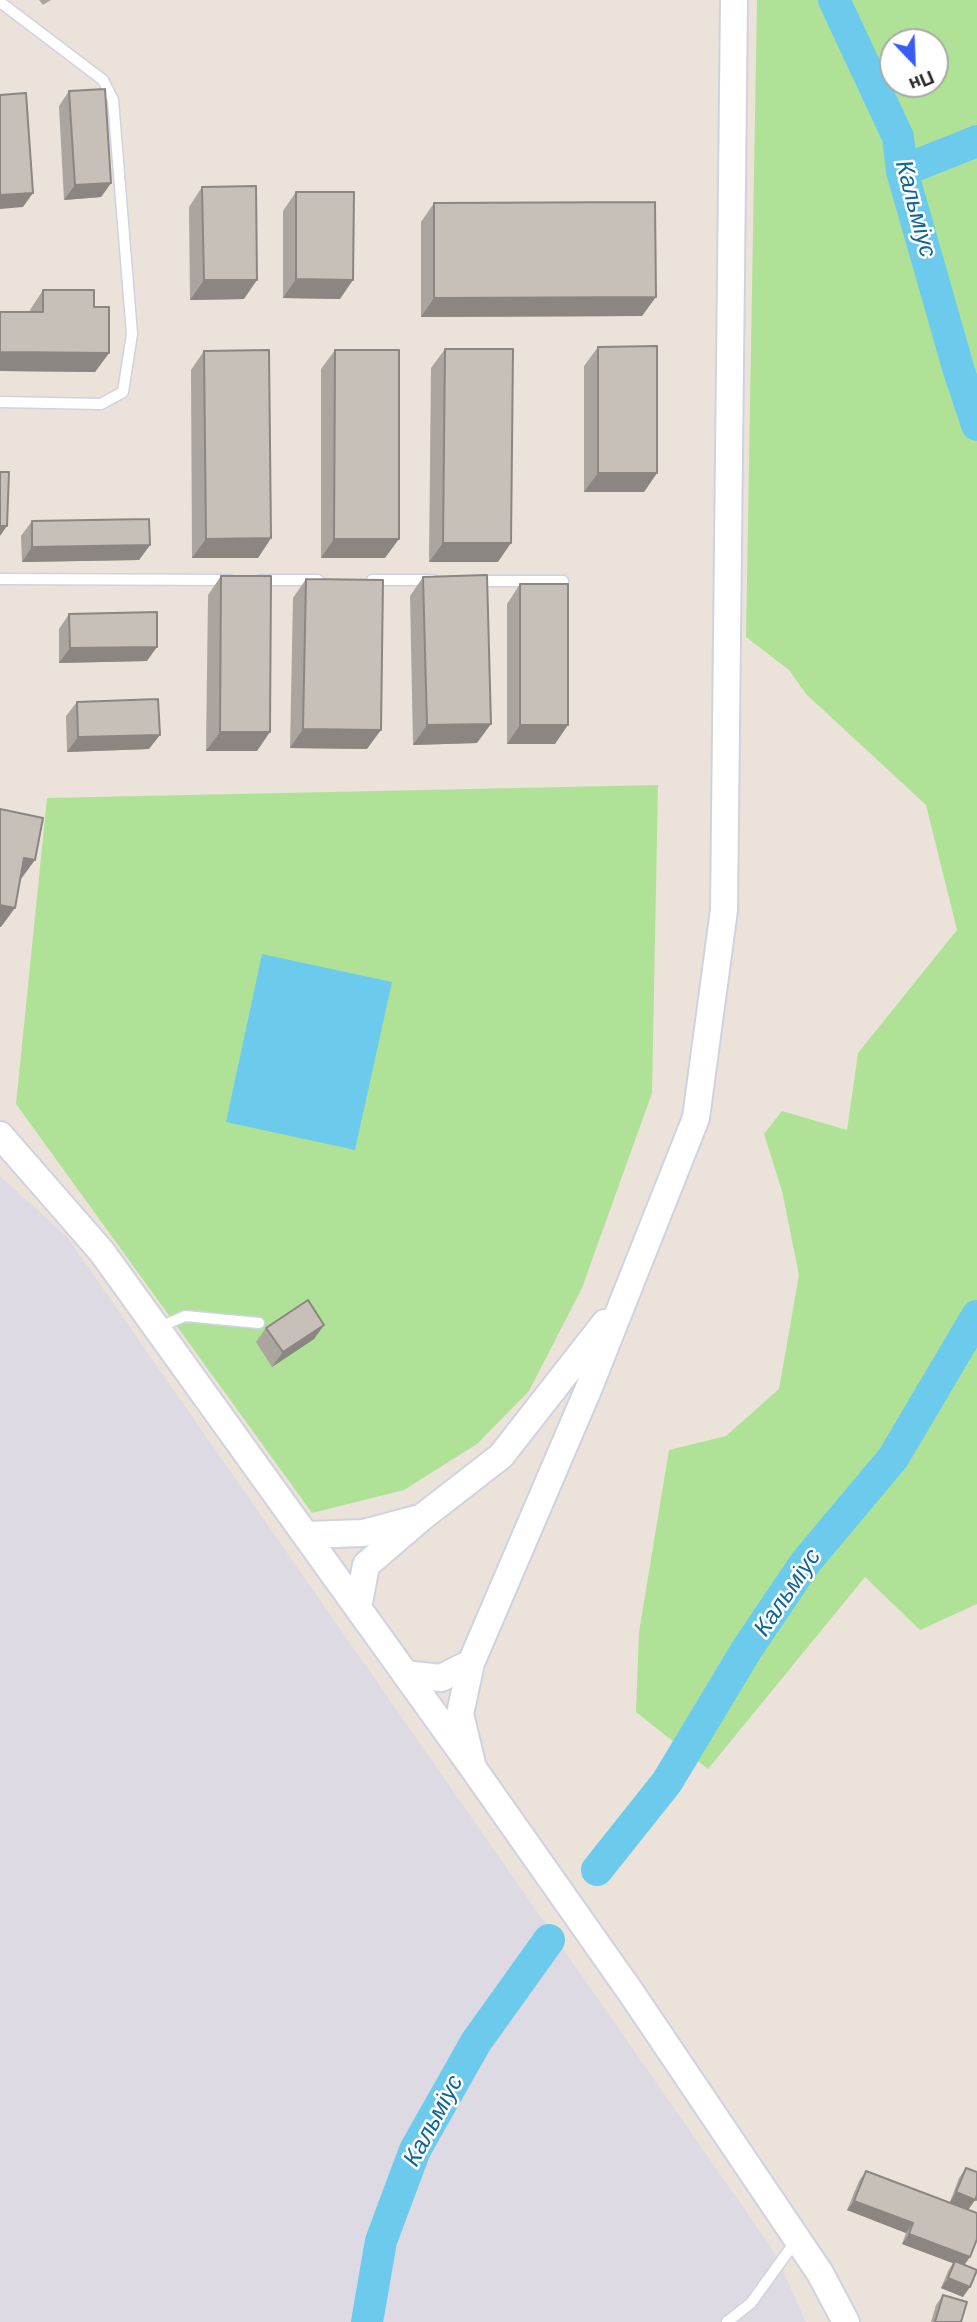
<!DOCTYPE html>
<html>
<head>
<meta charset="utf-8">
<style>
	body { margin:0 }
	#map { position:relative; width:977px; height:2322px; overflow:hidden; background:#ebe3d9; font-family:Arial,sans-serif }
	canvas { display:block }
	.north { position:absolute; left:879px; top:28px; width:70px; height:70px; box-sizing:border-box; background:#fff; border:2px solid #a9a9a9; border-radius:50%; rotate:157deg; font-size:19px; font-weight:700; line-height:28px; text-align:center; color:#282828 }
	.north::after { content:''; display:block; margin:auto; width:24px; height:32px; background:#395cf8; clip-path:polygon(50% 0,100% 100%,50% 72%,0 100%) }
</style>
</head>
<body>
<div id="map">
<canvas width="977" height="2322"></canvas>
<div class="north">Пн</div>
</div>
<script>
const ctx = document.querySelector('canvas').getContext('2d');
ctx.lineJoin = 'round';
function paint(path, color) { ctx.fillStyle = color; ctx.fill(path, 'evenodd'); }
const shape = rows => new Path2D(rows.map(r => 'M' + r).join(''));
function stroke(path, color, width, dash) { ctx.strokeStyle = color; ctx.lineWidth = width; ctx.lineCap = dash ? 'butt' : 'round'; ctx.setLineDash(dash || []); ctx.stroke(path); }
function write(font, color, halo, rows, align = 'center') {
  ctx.font = font + ' Arial,sans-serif'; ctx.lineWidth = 5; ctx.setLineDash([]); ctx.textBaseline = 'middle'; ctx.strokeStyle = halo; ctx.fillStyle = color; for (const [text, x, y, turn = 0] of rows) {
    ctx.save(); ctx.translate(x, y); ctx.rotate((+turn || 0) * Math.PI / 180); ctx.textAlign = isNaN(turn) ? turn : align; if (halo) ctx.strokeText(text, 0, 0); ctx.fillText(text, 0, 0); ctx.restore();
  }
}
const industrial = shape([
	[0,1176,67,1237,773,2250,806,2322,0,2322]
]);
const green = shape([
	[757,0,977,0,977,1604,920,1630,865,1577,708,1769,636,1712,639,1632,669,1450,726,1436,779,1389,799,1275,782,1191,764,1134,782,1111,847,1130,858,1053,957,930,926,805,806,694,789,670,746,637],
	[893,42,935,42,935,84,893,84],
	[658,785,652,1093,582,1288,529,1391,477,1444,404,1490,312,1513,16,1104,47,798]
]);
const water = shape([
	[262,954,392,982,355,1150,226,1122]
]);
const river = shape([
	[834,0,898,137,902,171,959,371,977,425],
	[902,171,977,141],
	[597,1870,667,1782,747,1649,805,1563,893,1458,977,1316],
	[367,2322,381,2241,415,2150,476,2042,549,1940]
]);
const lane = shape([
	[0,2,103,80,113,100,132,334,123,392,101,404,0,402],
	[0,579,230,580],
	[260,580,318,580],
	[372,580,433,580],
	[477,581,563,581],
	[157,1328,185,1316,259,1323],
	[727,2322,751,2303,795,2242]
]);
const secondary = shape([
	[0,1135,102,1252,473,1768,632,1994,820,2273,846,2322],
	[306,1535,363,1533,416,1519],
	[358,1608,366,1565,421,1518,501,1456,605,1323],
	[405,1674,441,1678,471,1663],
	[473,1768,460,1714,471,1663,588,1390,696,1118,724,910,734,0]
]);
const wall = shape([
	[39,0,51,0,43,5],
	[69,91,111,183,101,197,64,200,59,106],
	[202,187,244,299,190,300,189,207],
	[296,192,340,299,283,298,283,211],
	[434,203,642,316,421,317,421,222],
	[43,290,94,307,109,353,95,372,0,371,0,312,30,312,30,310],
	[598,347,657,473,644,492,584,492,584,366],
	[445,349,498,562,429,562,431,368],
	[335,350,385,558,321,558,321,369],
	[204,351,271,538,258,558,192,558,191,370],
	[32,521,150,545,139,560,22,562,21,536],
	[221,576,257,751,206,751,208,595],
	[423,577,477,743,413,745,410,596],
	[306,579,367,749,290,748,293,598],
	[520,584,555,744,507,744,507,604],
	[69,614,147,661,59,663,59,629],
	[77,702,149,749,67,752,66,716],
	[324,1325,314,1339,272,1367,256,1342,266,1328],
	[966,2168,975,2200,968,2210,950,2202,959,2178],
	[866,2171,965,2265,963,2297,941,2288,948,2271,953,2263,902,2244,906,2233,847,2210,859,2181],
	[943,2295,961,2322,931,2322,936,2305]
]);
const shadedWall = shape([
	[111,183,101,197,64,200,75,185],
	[33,193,23,207,0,209,0,195],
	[296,279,353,280,340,299,283,298],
	[204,280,257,280,244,299,190,300],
	[656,297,642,316,421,317,434,298],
	[0,352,109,353,95,372,0,371],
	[598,473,657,473,644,492,584,492],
	[0,526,7,526,0,536],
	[271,538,258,558,192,558,206,539],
	[334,539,399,539,385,558,321,558],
	[443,543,511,543,498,562,429,562],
	[150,545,139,560,22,562,32,547],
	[157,647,147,661,59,663,70,648],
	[491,724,477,743,413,745,427,725],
	[520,725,568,725,555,744,507,744],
	[303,729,381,730,367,749,290,748],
	[220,732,270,732,257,751,206,751],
	[160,735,149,749,67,752,78,737],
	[24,858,35,860,21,879,11,877],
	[0,905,15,908,1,927,0,927],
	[324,1325,314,1339,272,1367,283,1352],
	[956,2192,977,2192,977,2201,975,2200,968,2210,950,2202],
	[854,2201,913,2223,906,2233,847,2210],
	[909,2234,970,2257,963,2267,902,2244],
	[948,2278,970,2287,963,2297,941,2288]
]);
const building = shape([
	[105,89,111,183,75,185,69,91,105,89],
	[26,93,33,193,0,195,0,95,26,93],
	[256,186,257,280,204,280,202,187,256,186],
	[296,192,354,192,353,280,296,279,296,192],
	[655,202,656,297,434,298,434,203,655,202],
	[43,290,94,290,94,307,109,307,109,353,0,352,0,312,43,312,43,290],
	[657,346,657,473,598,473,598,347,657,346],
	[445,349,513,349,511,543,443,543,445,349],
	[269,350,271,538,206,539,204,351,269,350],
	[335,350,399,350,399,539,334,539,335,350],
	[0,472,9,472,7,526,0,526,0,472],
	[149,519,150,545,32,547,32,521,149,519],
	[487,575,491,724,427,725,423,577,487,575],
	[221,576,271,576,270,732,220,732,221,576],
	[306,579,383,580,381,730,303,729,306,579],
	[520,584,568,584,568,725,520,725,520,584],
	[157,612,157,647,70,648,69,614,157,612],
	[158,699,160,735,78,737,77,702,158,699],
	[0,809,43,818,35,860,24,858,15,908,0,905,0,809],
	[308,1300,324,1325,283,1352,266,1328,308,1300],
	[966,2168,977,2172,977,2195,975,2200,956,2192,966,2168],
	[866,2171,977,2213,977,2239,970,2257,909,2234,913,2223,854,2201,866,2171],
	[955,2261,977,2270,970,2287,948,2278,955,2261],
	[943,2295,967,2302,961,2322,935,2322,943,2295]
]);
const waterNames = [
	["Кальміус",915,209,75],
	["Кальміус",788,1593,-56],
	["Кальміус",434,2121,-62]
];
paint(industrial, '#dddae3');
paint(green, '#afe296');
paint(water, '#6ccbed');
stroke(river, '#6ccbed', 32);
stroke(lane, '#cfd2e1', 13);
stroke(secondary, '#cfd2e1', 30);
stroke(lane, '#fff', 10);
stroke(secondary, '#fff', 26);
paint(wall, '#aaa59f');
paint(shadedWall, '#8b8682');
paint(building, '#c6c0b9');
stroke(building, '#8b8682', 2);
write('italic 24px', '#0e6796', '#fff', waterNames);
</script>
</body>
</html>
